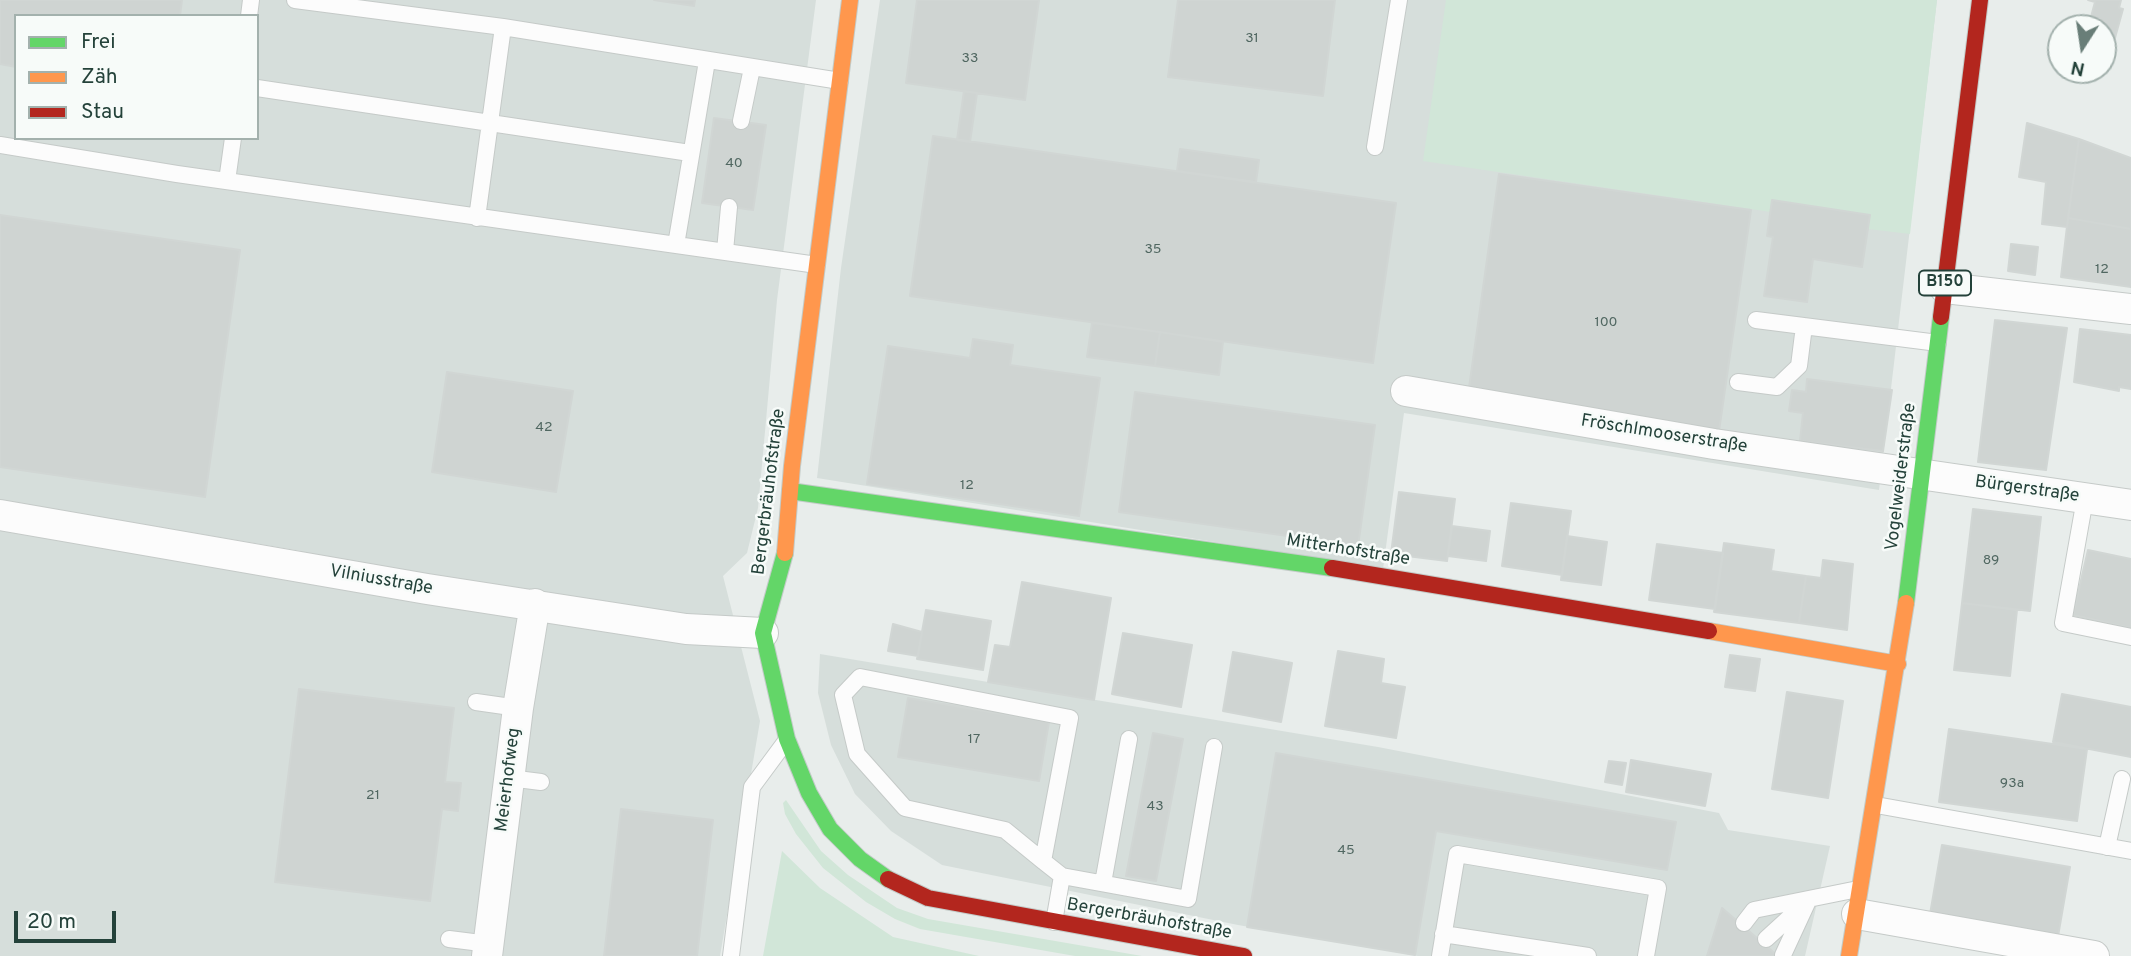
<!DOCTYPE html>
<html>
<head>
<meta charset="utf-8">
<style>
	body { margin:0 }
	#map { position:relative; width:2131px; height:956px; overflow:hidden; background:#e8edeb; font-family:Overpass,sans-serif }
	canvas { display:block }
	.legend { position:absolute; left:14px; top:14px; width:245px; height:126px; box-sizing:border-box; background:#f7fbf9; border:2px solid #a3b1ad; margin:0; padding:9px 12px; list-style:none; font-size:21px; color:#24423a }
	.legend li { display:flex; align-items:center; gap:14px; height:35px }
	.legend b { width:35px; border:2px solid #a3b1ad }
	.north { position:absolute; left:2047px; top:14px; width:70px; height:70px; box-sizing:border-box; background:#f7fbf9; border:2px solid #a3b1ad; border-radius:50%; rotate:192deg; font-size:19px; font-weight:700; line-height:28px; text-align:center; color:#24423a }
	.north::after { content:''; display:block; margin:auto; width:24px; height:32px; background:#697e78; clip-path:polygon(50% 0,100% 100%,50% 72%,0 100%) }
	.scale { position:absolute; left:14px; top:911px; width:102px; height:32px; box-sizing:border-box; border:4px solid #24423a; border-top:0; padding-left:9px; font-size:21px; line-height:24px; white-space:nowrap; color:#24423a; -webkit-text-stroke:5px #f7fbf9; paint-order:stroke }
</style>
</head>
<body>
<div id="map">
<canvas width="2131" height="956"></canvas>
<ul class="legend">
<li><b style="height:9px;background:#63d668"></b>Frei</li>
<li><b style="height:9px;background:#ff974d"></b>Zäh</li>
<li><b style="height:9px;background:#b3261e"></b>Stau</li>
</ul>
<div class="north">N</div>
<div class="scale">20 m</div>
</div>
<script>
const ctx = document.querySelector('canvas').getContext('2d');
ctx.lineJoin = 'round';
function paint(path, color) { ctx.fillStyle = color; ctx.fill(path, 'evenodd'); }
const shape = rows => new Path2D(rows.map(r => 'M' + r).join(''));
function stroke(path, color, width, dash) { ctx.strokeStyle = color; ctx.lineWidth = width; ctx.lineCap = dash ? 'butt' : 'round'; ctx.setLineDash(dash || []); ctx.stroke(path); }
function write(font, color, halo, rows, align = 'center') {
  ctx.font = font + ' Overpass,sans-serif'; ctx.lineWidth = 5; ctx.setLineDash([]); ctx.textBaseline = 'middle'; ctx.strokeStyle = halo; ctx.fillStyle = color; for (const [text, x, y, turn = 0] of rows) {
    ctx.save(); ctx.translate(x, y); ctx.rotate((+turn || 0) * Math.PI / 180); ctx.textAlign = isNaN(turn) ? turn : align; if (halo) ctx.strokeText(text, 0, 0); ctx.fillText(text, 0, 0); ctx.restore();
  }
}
const built = shape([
	[0,0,816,0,777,300,758,508,747,553,723,576,760,721,720,956,0,956,0,515,297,566,301,551,0,500],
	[16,16,257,16,257,138,16,138],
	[880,0,1937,0,1879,490,1404,413,1383,569,817,478,841,268],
	[820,654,1378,747,1719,813,1728,830,1830,846,1805,956,1418,956,1238,925,942,865,891,831,855,794,831,745,818,693]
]);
const green = shape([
	[1446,0,1937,0,1910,234,1868,229,1869,215,1773,200,1771,212,1423,161],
	[786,800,821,851,848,875,897,908,928,919,1142,956,1075,956,920,929,895,919,866,902,823,868,796,834,785,814,783,803],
	[782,851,820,888,893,937,979,956,763,956]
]);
const building = shape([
	[0,0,182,0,180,16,16,16,16,67,0,64,0,0],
	[654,0,695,0,694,6,654,0],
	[917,0,1039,0,1025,100,906,83,917,0],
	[1178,0,1335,0,1323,96,1168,77,1178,0],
	[2088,0,2121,0,2119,8,2123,9,2110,56,2103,54,2103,28,2088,28,2095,2,2088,0],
	[964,91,977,93,970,142,957,140,964,91],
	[714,118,766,125,753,210,702,203,714,118],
	[2027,123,2079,139,2067,227,2042,224,2046,182,2019,177,2027,123],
	[933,136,1396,203,1373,363,910,296,933,136],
	[2079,139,2131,158,2131,229,2068,218,2079,139],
	[1180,149,1259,160,1256,182,1177,171,1180,149],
	[1499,174,1751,210,1719,431,1468,395,1499,174],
	[1772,200,1870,215,1862,267,1813,259,1807,302,1764,296,1773,237,1767,236,1772,200],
	[0,215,240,250,205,497,0,467,0,215],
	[2068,218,2131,229,2131,287,2061,277,2068,218],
	[2011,244,2038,247,2035,275,2008,271,2011,244],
	[1995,320,2067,328,2046,470,1978,462,1995,320],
	[1092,323,1160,332,1155,366,1087,357,1092,323],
	[2080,329,2131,335,2131,389,2119,387,2119,391,2074,382,2080,329],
	[1160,332,1223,342,1219,375,1155,366,1160,332],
	[973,339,1013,345,1010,365,1100,378,1079,516,867,484,888,346,970,358,973,339],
	[447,372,573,391,556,492,432,472,447,372],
	[1807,379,1892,390,1883,451,1800,441,1803,413,1789,411,1792,390,1806,392,1807,379],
	[1135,392,1375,425,1358,546,1119,512,1135,392],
	[1399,492,1455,499,1447,561,1391,554,1399,492],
	[1511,503,1571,511,1562,575,1502,566,1511,503],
	[1973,509,2041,517,2030,611,1962,603,1973,509],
	[1452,526,1490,531,1486,561,1448,556,1452,526],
	[1567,536,1607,542,1601,585,1561,580,1567,536],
	[1724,543,1774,550,1771,571,1806,576,1799,623,1714,612,1724,543],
	[1657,544,1723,553,1715,609,1649,600,1657,544],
	[2088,550,2131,559,2131,628,2073,615,2088,550],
	[1823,560,1853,564,1847,630,1799,623,1806,576,1821,578,1823,560],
	[1022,582,1111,598,1094,700,988,682,995,645,1010,647,1022,582],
	[1962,603,2017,610,2010,676,1954,670,1962,603],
	[926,610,991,621,983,670,917,659,926,610],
	[893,624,922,632,918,656,888,651,893,624],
	[1123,633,1192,645,1181,707,1112,694,1123,633],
	[1338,651,1384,659,1381,683,1405,687,1396,738,1325,726,1338,651],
	[1233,652,1292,663,1281,722,1223,711,1233,652],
	[1730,655,1760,659,1755,691,1725,687,1730,655],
	[299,689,454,708,445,782,461,783,458,811,442,809,430,901,275,882,299,689],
	[1787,692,1843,701,1828,798,1772,789,1787,692],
	[2062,694,2131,707,2131,757,2053,742,2062,694],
	[908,698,1049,722,1039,781,898,757,908,698],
	[1949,729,2087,749,2077,821,1939,802,1949,729],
	[1153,733,1183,739,1156,881,1126,876,1153,733],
	[1276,753,1676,822,1667,870,1436,831,1415,955,1247,927,1276,753],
	[1631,760,1711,774,1705,806,1626,792,1631,760],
	[1609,761,1626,763,1622,785,1605,782,1609,761],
	[621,809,713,820,697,956,604,956,621,809],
	[1942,845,2070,867,2057,942,1929,920,1942,845],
	[1722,908,1778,956,1707,956,1722,908]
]);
const lane = shape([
	[295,0,503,27,840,81],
	[249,16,251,0],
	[257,88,690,153],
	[741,121,752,68],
	[0,145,177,174,817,265],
	[1375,147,1399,0],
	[227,181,233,138],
	[477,218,503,27],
	[676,245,707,61],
	[725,251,729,207],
	[1756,320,1938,343],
	[1738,382,1777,387,1799,366,1804,326],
	[2085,499,2063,623,2131,637],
	[476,702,518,708],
	[509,778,541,782],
	[1876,805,2131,851],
	[2107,847,2122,779],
	[1043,861,1070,718,860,677,843,695,857,754,905,808,1005,830,1043,861,1062,876,1188,899,1214,747],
	[1103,883,1129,739],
	[1054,922,1062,876],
	[1744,923,1754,910,1858,889],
	[1443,934,1588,956],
	[449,939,489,944],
	[1766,939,1801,907],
	[1783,955,1808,901],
	[731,956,752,787,786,741],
	[1440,956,1457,854,1658,888,1646,956]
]);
const street = shape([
	[1945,288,2131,309],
	[1406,391,1714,444,2131,505],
	[0,515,427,589,686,629,763,633],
	[1857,914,2094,956],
	[487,956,518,708,535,604]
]);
const fast = shape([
	[790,491,1332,568],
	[785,553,763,633,787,739,809,793,830,829,860,859,888,879],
	[1906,603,1941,317]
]);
const slow = shape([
	[785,553,792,466,850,0],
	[1709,631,1898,664],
	[1849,956,1906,603]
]);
const jam = shape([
	[1941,317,1980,0],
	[1332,568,1709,631],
	[888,879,928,898,1244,956]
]);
const numberNames = [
	["31",1252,39],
	["33",970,59],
	["40",734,164],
	["35",1153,250],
	["12",2102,270],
	["100",1606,323],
	["42",544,428],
	["12",967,486],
	["89",1991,561],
	["17",974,740],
	["93a",2012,784],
	["21",373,796],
	["43",1155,807],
	["45",1346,851]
];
const shields = [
	[1945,283,52]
];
const shieldNames = [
	["B150",1945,283]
];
const streetNames = [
	["Fröschlmooserstraße",1664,435,9],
	["Vogelweiderstraße",1902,477,-83],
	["Bürgerstraße",2027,490,8],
	["Bergerbräuhofstraße",770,492,-83],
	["Mitterhofstraße",1348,551,9],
	["Vilniusstraße",381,581,10],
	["Meierhofweg",509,780,-83],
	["Bergerbräuhofstraße",1149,920,10]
];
paint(built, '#d6dedb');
paint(green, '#d1e6d8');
paint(building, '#cfd4d2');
stroke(building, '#d1d6d4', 2);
stroke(lane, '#c5cac8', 18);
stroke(street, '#c5cac8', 32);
stroke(fast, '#c3cbc8', 18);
stroke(slow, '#c3cbc8', 18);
stroke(jam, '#c3cbc8', 18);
stroke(lane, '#fcfcfc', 16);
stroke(street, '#fcfcfc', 30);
stroke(fast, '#63d668', 16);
stroke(slow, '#ff974d', 16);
stroke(jam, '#b3261e', 16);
write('14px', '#506761', null, numberNames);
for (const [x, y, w] of shields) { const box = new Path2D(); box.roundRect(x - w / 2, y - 12.5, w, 25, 5); ctx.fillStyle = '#f7fbf9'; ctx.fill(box); stroke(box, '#24423a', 2); }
write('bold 16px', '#24423a', null, shieldNames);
write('18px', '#24423a', '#f7fbf9', streetNames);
</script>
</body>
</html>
